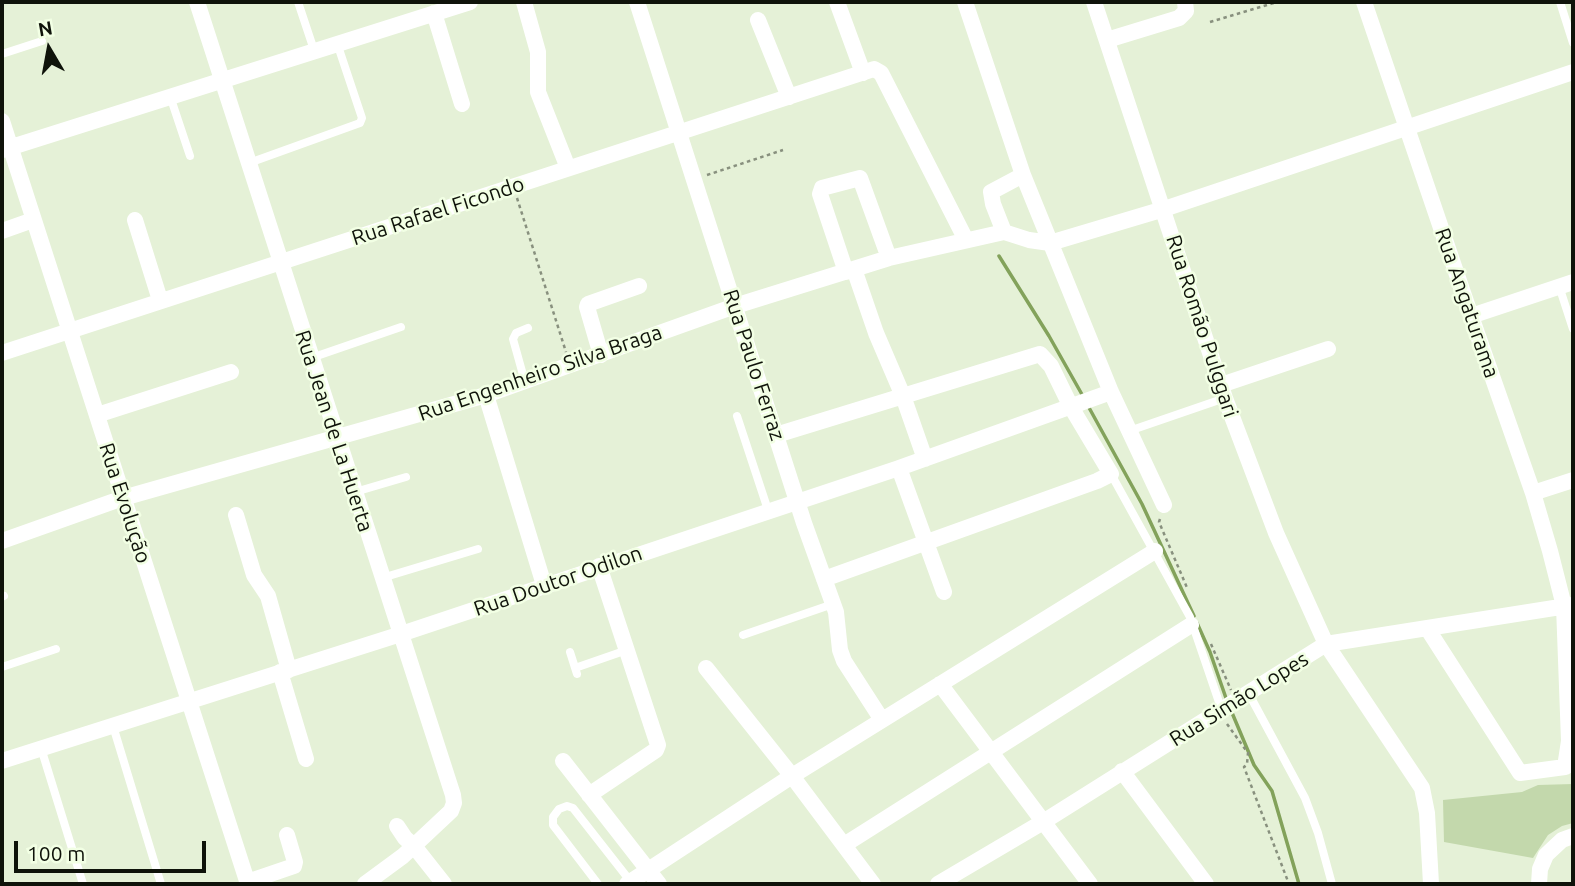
<!DOCTYPE html>
<html>
<head>
<meta charset="utf-8">
<style>
	body { margin:0 }
	#map { position:relative; width:1575px; height:886px; overflow:hidden; background:#e5f1d7; font-family:Ubuntu,sans-serif }
	canvas { display:block }
	.frame { position:absolute; inset:0; border:4px solid #0f130a; pointer-events:none }
	.north { position:absolute; left:14px; top:14px; width:70px; height:70px; -webkit-text-stroke:5px #f2ffe4; paint-order:stroke; rotate:350deg; font-size:19px; font-weight:700; line-height:28px; text-align:center; color:#0f130a }
	.north::after { content:''; display:block; margin:auto; width:24px; height:32px; background:#0f130a; clip-path:polygon(50% 0,100% 100%,50% 72%,0 100%) }
	.scale { position:absolute; left:14px; top:841px; width:192px; height:32px; box-sizing:border-box; border:4px solid #0f130a; border-top:0; padding-left:9px; font-size:21px; line-height:24px; white-space:nowrap; color:#0f130a; -webkit-text-stroke:5px #f2ffe4; paint-order:stroke }
</style>
</head>
<body>
<div id="map">
<canvas width="1575" height="886"></canvas>
<div class="frame"></div>
<div class="north">N</div>
<div class="scale">100 m</div>
</div>
<script>
const ctx = document.querySelector('canvas').getContext('2d');
ctx.lineJoin = 'round';
function paint(path, color) { ctx.fillStyle = color; ctx.fill(path, 'evenodd'); }
const shape = rows => new Path2D(rows.map(r => 'M' + r).join(''));
function stroke(path, color, width, dash) { ctx.strokeStyle = color; ctx.lineWidth = width; ctx.lineCap = dash ? 'butt' : 'round'; ctx.setLineDash(dash || []); ctx.stroke(path); }
function write(font, color, halo, rows, align = 'center') {
  ctx.font = font + ' Ubuntu,sans-serif'; ctx.lineWidth = 5; ctx.setLineDash([]); ctx.textBaseline = 'middle'; ctx.strokeStyle = halo; ctx.fillStyle = color; for (const [text, x, y, turn = 0] of rows) {
    ctx.save(); ctx.translate(x, y); ctx.rotate((+turn || 0) * Math.PI / 180); ctx.textAlign = isNaN(turn) ? turn : align; if (halo) ctx.strokeText(text, 0, 0); ctx.fillText(text, 0, 0); ctx.restore();
  }
}
const green = shape([
	[1573,784,1573,823,1562,826,1548,835,1533,858,1444,842,1443,800,1522,792,1538,785]
]);
const stream = shape([
	[999,256,1049,336,1084,398],
	[1087,404,1142,504,1194,616],
	[1197,623,1210,652,1227,701],
	[1230,708,1254,765,1272,791,1299,884]
]);
const path = shape([
	[1210,22,1277,2],
	[707,175,783,150],
	[517,198,566,352],
	[1160,519,1159,522,1188,590],
	[1211,644,1231,690],
	[1227,724,1248,753,1247,764,1244,767,1289,884]
]);
const lane = shape([
	[298,2,314,50],
	[1560,2,1573,43],
	[2,54,42,41],
	[170,96,190,156],
	[249,163,360,123,362,118,337,43],
	[1559,286,1573,329],
	[311,358,401,327],
	[525,382,513,339,516,333,528,328],
	[737,416,768,510],
	[1129,431,1225,398],
	[1111,474,1190,617,1222,711],
	[355,492,406,477],
	[382,578,478,549],
	[2,597,4,596],
	[743,635,833,604],
	[570,652,577,674],
	[2,667,56,649],
	[575,668,627,650],
	[1249,694,1305,798,1318,833,1332,884],
	[113,726,161,884],
	[41,748,83,884],
	[598,884,553,825,553,817,559,809,567,806,573,808,631,882]
]);
const street = shape([
	[197,2,453,795,454,803,451,811,403,856,365,884],
	[524,2,538,52,538,92,568,168],
	[637,2,804,523,836,612,840,650,844,661,882,720],
	[837,2,863,73],
	[965,2,1023,175,1111,392,1164,505],
	[1094,2,1225,398,1276,533,1326,644,1422,788,1427,813,1431,884],
	[1364,2,1471,316,1533,493,1550,551,1564,606,1569,741,1565,767,1520,773,1427,628],
	[434,13,462,104],
	[758,20,789,97],
	[1107,40,1179,18,1186,11,1185,2],
	[2,121,248,884],
	[2,150,470,2],
	[135,220,160,300],
	[2,231,33,220],
	[1004,232,1029,240,1050,243,1164,209,1573,72],
	[1004,232,993,204,991,192,1023,175],
	[854,269,876,333,903,396,925,459],
	[846,272,820,194,822,188,860,178,889,258],
	[1471,316,1573,282],
	[2,353,874,69,881,73,966,240],
	[601,355,587,307,588,304,639,286],
	[1221,385,1328,349],
	[486,395,544,585],
	[97,415,231,372],
	[776,435,1040,354,1051,366,1071,407,1111,474,1097,481,824,579],
	[899,468,944,592],
	[1533,493,1573,480],
	[236,515,254,575,268,596,289,670],
	[2,541,123,498,486,395,735,306,889,258,1004,232],
	[706,668,792,776,873,884],
	[280,672,306,759],
	[940,684,1090,884],
	[2,761,401,634,899,468,1111,392],
	[563,761,659,884],
	[1122,771,1206,884],
	[589,795,656,750,658,745,599,566],
	[397,826,405,838,414,846,444,884],
	[844,845,1191,625],
	[247,882,294,866,295,862,287,835],
	[627,884,792,776,1155,551],
	[938,884,1043,822,1326,644,1573,605],
	[1539,884,1540,869,1546,855,1562,840,1573,836]
]);
const streetNames = [
	["Rua Rafael Ficondo",438,211,-18],
	["Rua Angaturama",1467,303,71],
	["Rua Romão Pulggari",1202,326,72],
	["Rua Paulo Ferraz",754,365,72],
	["Rua Engenheiro Silva Braga",540,373,-19],
	["Rua Jean de La Huerta",334,431,72],
	["Rua Evolução",125,503,72],
	["Rua Doutor Odilon",558,581,-19],
	["Rua Simão Lopes",1239,699,-32]
];
paint(green, '#c3d8ac');
stroke(stream, '#83a25b', 3.5);
stroke(path, '#88907e', 2.5, [3.5, 3.5]);
stroke(lane, '#fff', 8);
stroke(street, '#fff', 16);
write('21px', '#0f130a', '#f2ffe4', streetNames);
</script>
</body>
</html>
